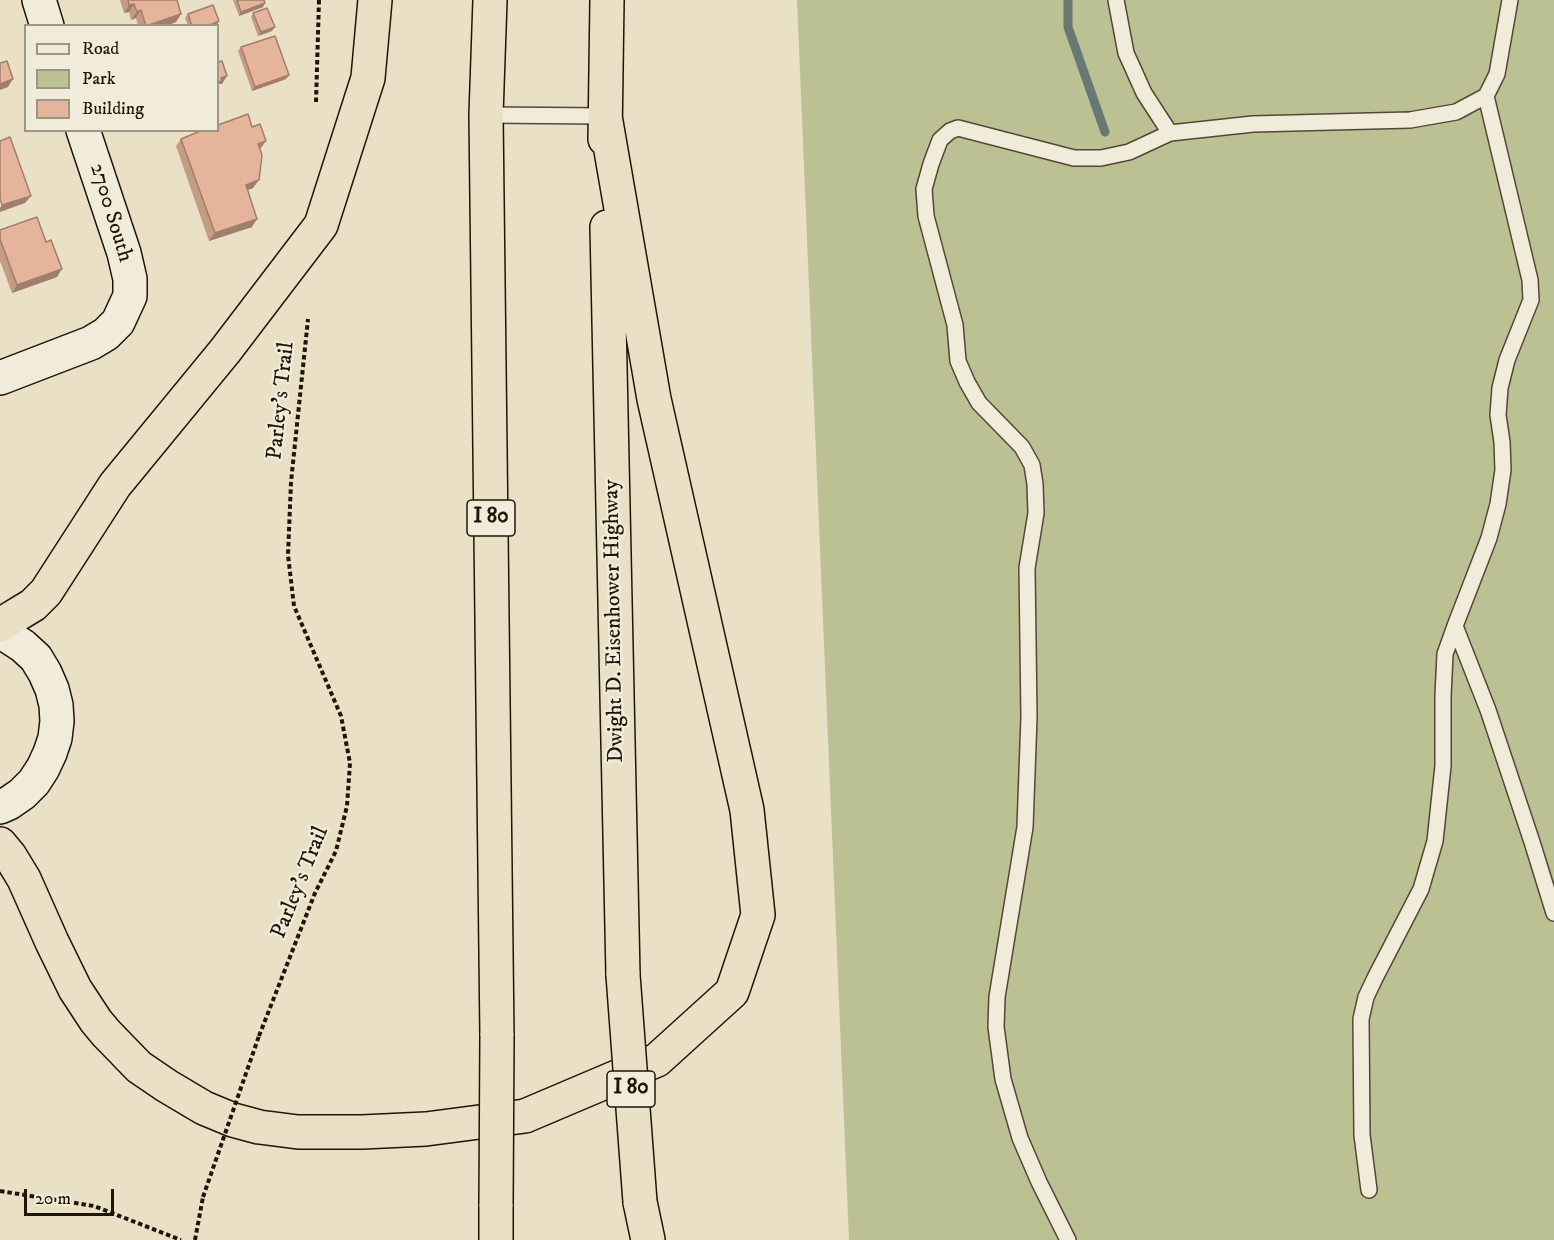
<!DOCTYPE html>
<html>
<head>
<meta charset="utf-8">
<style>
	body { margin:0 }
	#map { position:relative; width:1554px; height:1240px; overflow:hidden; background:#e9e0c6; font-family:"IM FELL DW Pica",serif }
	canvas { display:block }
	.legend { position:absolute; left:24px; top:24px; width:195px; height:108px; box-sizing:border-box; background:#f1ebda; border:2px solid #9d9686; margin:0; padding:8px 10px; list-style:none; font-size:18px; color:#1f1609 }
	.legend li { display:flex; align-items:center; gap:12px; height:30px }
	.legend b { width:30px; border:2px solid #9d9686 }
	.scale { position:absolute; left:24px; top:1189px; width:90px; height:27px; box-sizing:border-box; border:3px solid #1f1609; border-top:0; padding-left:8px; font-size:18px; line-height:21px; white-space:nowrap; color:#1f1609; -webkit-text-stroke:4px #f1ebda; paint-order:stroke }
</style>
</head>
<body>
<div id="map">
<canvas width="1554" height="1240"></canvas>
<ul class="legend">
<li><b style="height:8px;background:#f1ebda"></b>Road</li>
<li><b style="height:16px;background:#bbc192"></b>Park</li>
<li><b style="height:16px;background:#e5b49a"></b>Building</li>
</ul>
<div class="scale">20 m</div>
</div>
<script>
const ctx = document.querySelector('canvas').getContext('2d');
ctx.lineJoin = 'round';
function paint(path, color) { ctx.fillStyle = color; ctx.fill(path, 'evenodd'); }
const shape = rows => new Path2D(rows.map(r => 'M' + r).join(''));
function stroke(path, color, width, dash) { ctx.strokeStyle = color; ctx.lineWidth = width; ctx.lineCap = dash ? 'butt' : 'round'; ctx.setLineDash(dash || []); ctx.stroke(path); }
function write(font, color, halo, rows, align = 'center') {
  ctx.font = font + ' "IM FELL DW Pica",serif'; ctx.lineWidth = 4.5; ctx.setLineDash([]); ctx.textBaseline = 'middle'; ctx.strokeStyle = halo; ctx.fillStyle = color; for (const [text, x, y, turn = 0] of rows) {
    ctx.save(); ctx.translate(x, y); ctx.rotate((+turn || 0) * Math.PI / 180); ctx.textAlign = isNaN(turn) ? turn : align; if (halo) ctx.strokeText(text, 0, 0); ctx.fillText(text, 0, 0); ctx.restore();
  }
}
const green = shape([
	[797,0,1554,0,1554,1240,849,1240]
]);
const stream = shape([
	[1068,0,1068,27,1105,132]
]);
const path = shape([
	[316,102,319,0],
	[259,1036,315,893,336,851,347,806,350,763,341,716,294,606,288,555,291,482,308,319],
	[0,1191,94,1206,181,1240],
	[195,1240,203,1197]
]);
const lane = shape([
	[1116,0,1126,53,1144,93,1170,133],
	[486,115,605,116],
	[1455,626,1488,710,1532,842,1554,913],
	[1369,1190,1362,1135,1361,1019,1366,997,1375,978,1421,889,1435,841,1443,766,1443,696,1445,654,1455,626,1489,538,1498,504,1503,470,1502,442,1498,415,1500,388,1507,360,1531,300,1530,280,1486,96,1497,74,1510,0],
	[1068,1240,1039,1182,1020,1138,1003,1079,996,1027,997,997,1025,827,1029,717,1027,568,1036,513,1035,484,1032,465,1022,447,979,403,967,382,958,361,955,325,926,216,924,189,931,164,940,140,950,131,958,128,1074,158,1101,158,1129,152,1170,133,1253,124,1410,120,1456,112,1486,96]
]);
const secondary = shape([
	[39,0,47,26],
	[0,378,91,343,106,334,118,322,130,296,130,279,124,253,83,130],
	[0,631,23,646,36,658,45,673,52,689,56,705,57,721,55,738,50,753,43,768,34,782,22,794,9,803,0,807]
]);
const highway = shape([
	[490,0,486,115,497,1036],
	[605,139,607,0],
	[607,227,623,975],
	[0,625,33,605,46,592,115,485,225,351,321,225,368,78,375,0],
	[0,844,10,856,24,879,52,942,75,989,96,1021,106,1033,139,1067,167,1086,204,1108,233,1120,259,1127,298,1132,362,1132,426,1129,525,1116,657,1060,732,992,758,915,747,810,654,399,605,116],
	[640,1202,648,1240],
	[496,1240,496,1204]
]);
const pathBridge = shape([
	[203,1197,259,1036]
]);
const highwayBridge = shape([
	[623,975,640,1202],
	[496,1204,497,1036]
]);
const wall = shape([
	[120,0,177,0,181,14,176,22,166,26,138,26,136,18,131,20,129,12,124,13],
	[233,0,264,0,265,3,263,7,239,16],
	[253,13,272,31,258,36,251,17],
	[188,14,219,21,217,25,188,26,185,18],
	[241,47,289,75,286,79,252,91,238,51],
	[181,139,260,149,253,188,247,190,252,227,209,241,176,146],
	[0,230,57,277,12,293,0,261]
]);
const shadedWall = shape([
	[265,3,263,7,239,16,241,12],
	[134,4,129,12,124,13,129,5],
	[141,10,136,18,131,20,137,12],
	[181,14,176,22,166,26,148,26],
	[219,21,216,26,208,26],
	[275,27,272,31,258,36,261,32],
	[289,75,286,79,252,91,255,87],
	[227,76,222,84,219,84,218,86,218,82,221,78],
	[13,79,8,87,0,90,0,84],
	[266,141,260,149,258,144],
	[259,180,253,188,240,193,246,185],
	[31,196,25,203,0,212,0,208,2,205],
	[257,219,252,227,209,241,215,233],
	[62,269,57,277,12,293,17,285]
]);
const building = shape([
	[128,0,177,0,181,14,146,26,141,10,137,12,134,4,129,5,128,0],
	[237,0,264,0,265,3,241,12,237,0],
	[213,5,219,21,208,26,192,26,188,14,213,5],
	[267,8,275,27,261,32,253,13,267,8],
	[275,36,289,75,255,87,241,47,275,36],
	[7,61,13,79,0,84,0,63,7,61],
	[222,61,227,76,221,78,222,81,218,82,218,62,222,61],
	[248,114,252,127,260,124,266,141,258,144,262,155,259,180,246,185,257,219,215,233,181,139,203,130,218,130,218,125,248,114],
	[10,137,31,196,2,205,0,199,0,141,10,137],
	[37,217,46,242,51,240,62,269,17,285,0,239,0,230,37,217]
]);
const shields = [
	[491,518,48],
	[631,1089,48]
];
const shieldNames = [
	["I 80",491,518],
	["I 80",631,1089]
];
const streetNames = [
	["2700 South",110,213,73],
	["Parley's Trail",282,401,-84],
	["Dwight D. Eisenhower Highway",615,621,-91],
	["Parley's Trail",301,883,-68]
];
paint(green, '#bbc192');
stroke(stream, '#687974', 9);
stroke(lane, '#524838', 18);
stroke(secondary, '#1f1609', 36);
stroke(highway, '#1f1609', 36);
stroke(path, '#1f1609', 4, [4.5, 3]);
stroke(lane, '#f1ebda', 15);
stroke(secondary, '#f1ebda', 33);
stroke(highway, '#e9e0c6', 33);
stroke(highwayBridge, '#1f1609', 36, []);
stroke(pathBridge, '#1f1609', 4, [4.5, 3]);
stroke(highwayBridge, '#e9e0c6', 33);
paint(wall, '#c59b84');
paint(shadedWall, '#a07e6c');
paint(building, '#e5b49a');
stroke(building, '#a07e6c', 1.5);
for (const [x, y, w] of shields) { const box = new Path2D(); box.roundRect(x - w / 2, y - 18, w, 36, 4.5); ctx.fillStyle = '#f1ebda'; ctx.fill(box); stroke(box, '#1f1609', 1.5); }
write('bold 21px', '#1f1609', null, shieldNames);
write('22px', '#1f1609', '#f1ebda', streetNames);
</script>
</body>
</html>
